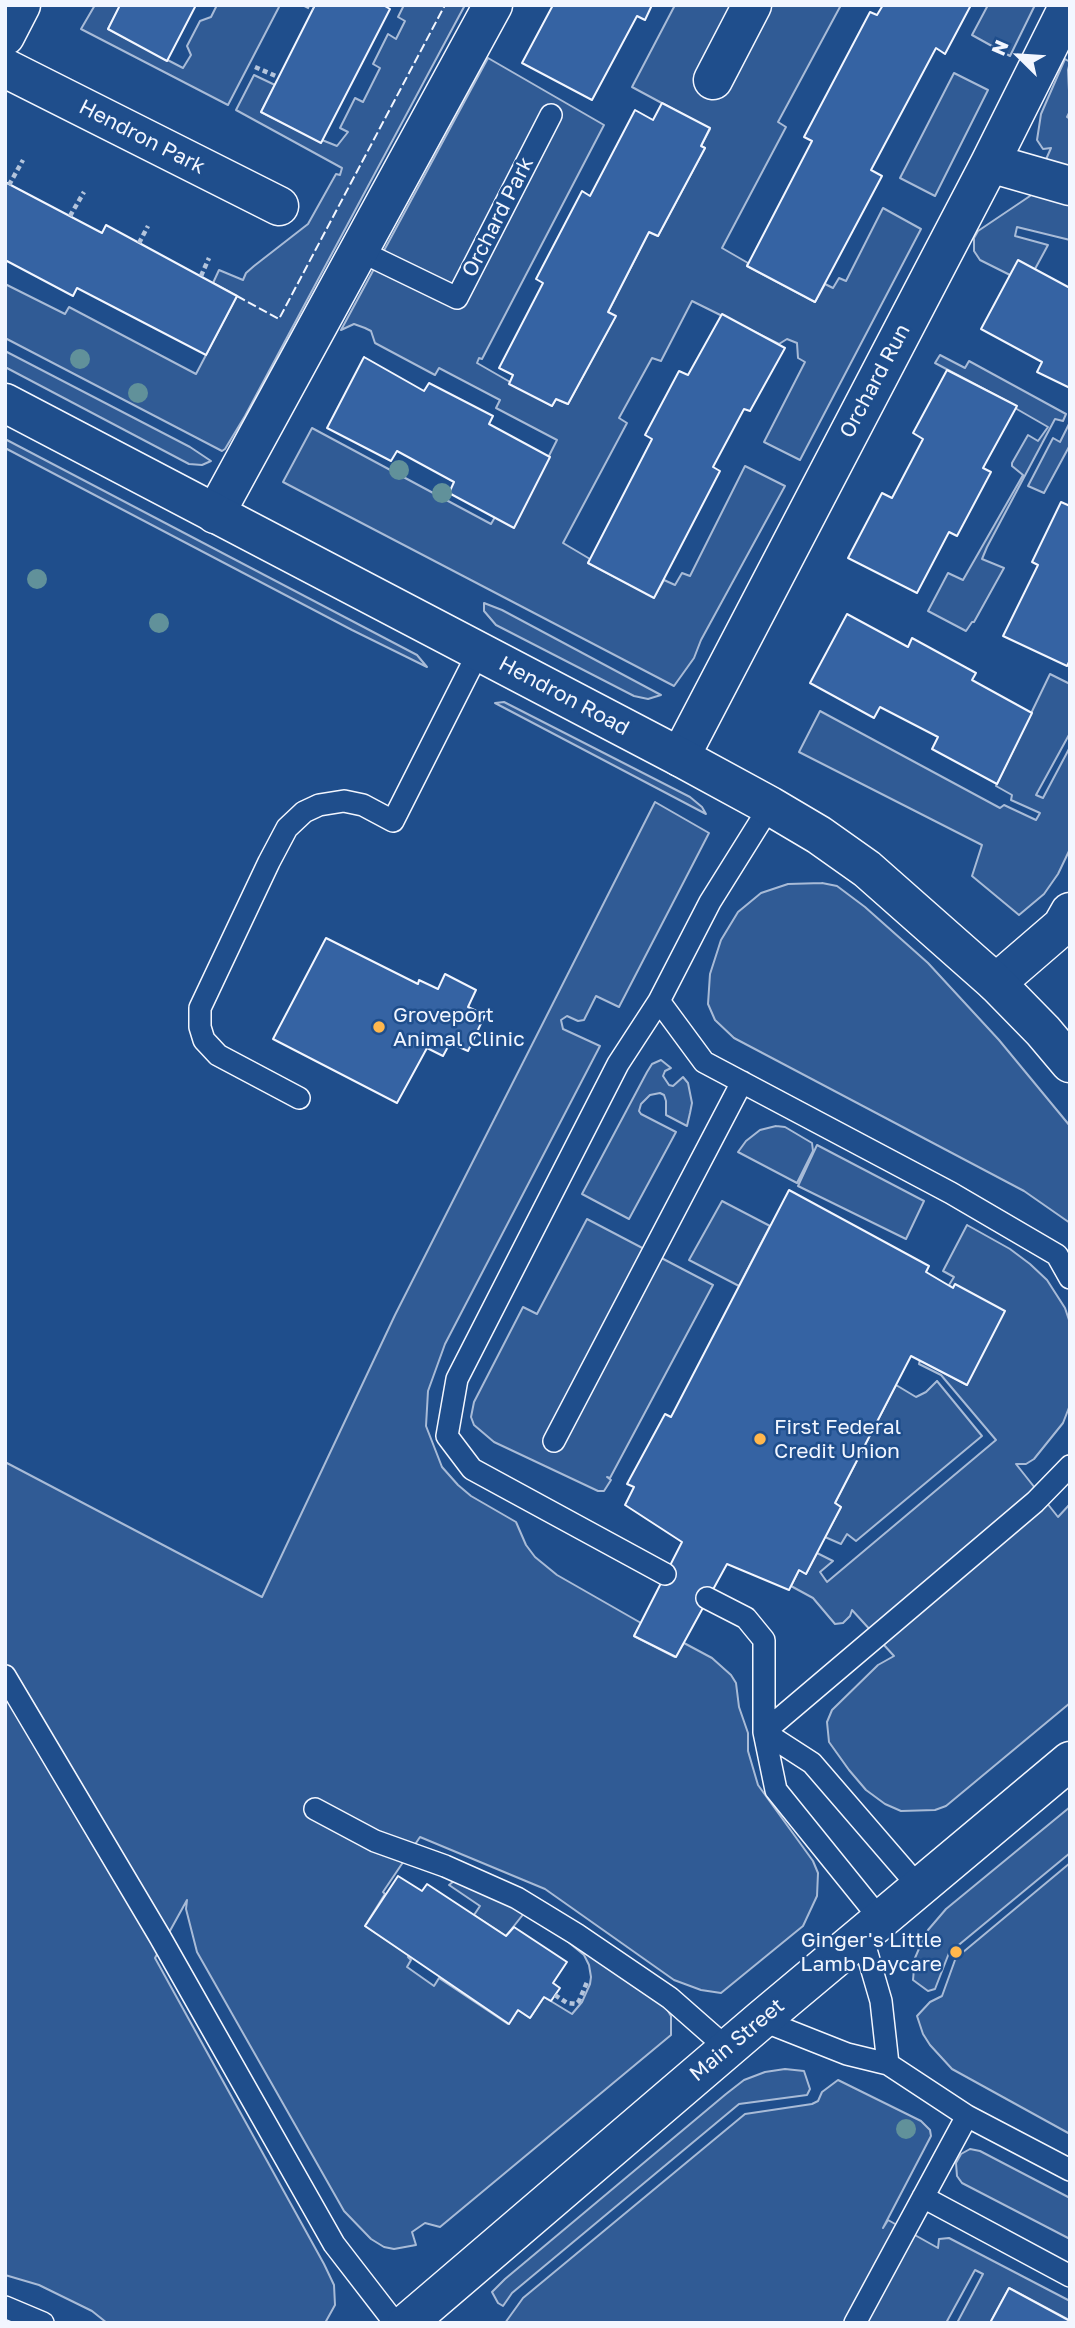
<!DOCTYPE html>
<html>
<head>
<meta charset="utf-8">
<style>
	body { margin:0 }
	#map { position:relative; width:1075px; height:2328px; overflow:hidden; background:#1f4e8c; font-family:"Golos Text",sans-serif }
	canvas { display:block }
	.frame { position:absolute; inset:0; border:7px solid #f2f6ff; pointer-events:none }
	.north { position:absolute; left:984px; top:21px; width:70px; height:70px; -webkit-text-stroke:5px #1f4e8c; paint-order:stroke; rotate:294deg; font-size:19px; font-weight:700; line-height:28px; text-align:center; color:#f2f6ff }
	.north::after { content:''; display:block; margin:auto; width:24px; height:32px; background:#f2f6ff; clip-path:polygon(50% 0,100% 100%,50% 72%,0 100%) }
</style>
</head>
<body>
<div id="map">
<canvas width="1075" height="2328"></canvas>
<div class="frame"></div>
<div class="north">N</div>
</div>
<script>
const ctx = document.querySelector('canvas').getContext('2d');
ctx.lineJoin = 'round';
function paint(path, color) { ctx.fillStyle = color; ctx.fill(path, 'evenodd'); }
const shape = rows => new Path2D(rows.map(r => 'M' + r).join(''));
function stroke(path, color, width, dash) { ctx.strokeStyle = color; ctx.lineWidth = width; ctx.lineCap = dash ? 'butt' : 'round'; ctx.setLineDash(dash || []); ctx.stroke(path); }
function write(font, color, halo, rows, align = 'center') {
  ctx.font = font + ' "Golos Text",sans-serif'; ctx.lineWidth = 5; ctx.setLineDash([]); ctx.textBaseline = 'middle'; ctx.strokeStyle = halo; ctx.fillStyle = color; for (const [text, x, y, turn = 0] of rows) {
    ctx.save(); ctx.translate(x, y); ctx.rotate((+turn || 0) * Math.PI / 180); ctx.textAlign = isNaN(turn) ? turn : align; if (halo) ctx.strokeText(text, 0, 0); ctx.fillText(text, 0, 0); ctx.restore();
  }
}
const built = shape([
	[95,5,120,6,108,29,183,68,191,55,187,46,200,21,211,17,217,5,280,5,228,105,81,29,95,5],
	[404,5,465,5,245,416,225,449,222,451,5,338,5,284,65,314,69,307,196,374,237,296,213,283,219,270,243,280,246,273,254,266,308,224,336,174,340,175,342,168,236,110,254,75,275,85,261,112,321,142,322,140,337,146,348,132,340,128,355,98,363,102,380,68,373,64,388,34,396,39,405,21,398,17,404,5],
	[675,5,841,5,778,122,786,127,722,248,748,263,747,266,815,302,825,284,833,288,839,278,846,281,883,208,921,229,800,460,764,442,805,362,798,358,797,343,787,339,779,344,692,301,661,361,652,358,619,418,627,423,563,543,590,559,588,563,654,597,664,580,675,585,682,573,690,576,745,466,785,486,701,640,694,658,674,686,283,482,312,428,491,524,495,517,513,527,557,440,496,408,500,400,439,368,435,375,375,343,371,331,365,328,354,324,341,330,488,58,604,125,482,359,479,358,477,363,552,406,556,399,568,404,615,317,608,312,649,232,658,236,705,148,701,146,710,129,632,87,675,5],
	[988,5,1035,5,1010,56,972,35,988,5],
	[1065,59,1070,62,1068,70,1070,111,1067,117,1070,119,1070,240,1017,227,1015,236,1048,245,1035,269,1010,275,980,260,974,251,974,238,978,231,1030,196,1051,148,1043,149,1037,140,1041,114,1065,59],
	[954,73,988,90,935,196,900,178,954,73],
	[5,351,190,447,211,461,202,465,189,464,5,367,5,351],
	[940,355,965,368,969,361,1066,414,1063,421,1055,419,987,547,982,559,1004,568,974,622,972,622,966,631,928,611,948,573,963,580,1023,475,1012,466,1012,463,1028,435,1038,441,1048,427,1015,408,1016,406,935,363,940,355],
	[1070,422,1070,445,1044,493,1028,486,1053,438,1060,442,1070,422],
	[5,439,417,655,427,667,352,630,5,448,5,439],
	[484,603,502,610,661,695,648,699,634,696,496,625,484,611,484,603],
	[1050,674,1070,684,1070,733,1036,795,1043,798,1070,747,1070,849,1058,874,1044,894,1019,915,972,876,982,845,799,752,820,711,1000,808,1004,805,1036,820,1040,813,1011,800,1012,795,996,786,1050,674],
	[504,702,690,797,702,807,706,814,495,703,504,702],
	[655,802,709,833,619,1007,596,996,584,1020,578,1021,567,1016,561,1020,563,1029,600,1046,445,1344,428,1391,426,1426,442,1467,458,1485,471,1496,516,1522,526,1545,535,1557,557,1575,641,1623,634,1636,675,1657,684,1643,712,1658,731,1675,736,1683,739,1707,748,1733,748,1751,758,1785,813,1861,818,1873,817,1896,803,1926,721,1993,701,1990,674,1980,545,1889,420,1837,383,1892,385,1894,365,1926,409,1955,408,1957,411,1960,407,1967,434,1986,439,1978,508,2024,518,2010,530,2018,544,1997,572,2014,582,2002,590,1984,591,1977,589,1965,584,1955,561,1936,664,2004,671,2016,671,2035,440,2227,425,2223,412,2232,416,2245,394,2249,384,2247,371,2239,344,2211,197,1952,186,1909,187,1900,155,1958,324,2264,334,2285,335,2305,325,2323,107,2323,92,2311,39,2285,5,2275,5,1462,262,1597,395,1315,655,802],
	[822,883,837,886,865,907,928,963,999,1040,1070,1126,1070,1223,1024,1191,734,1038,715,1020,708,1004,710,974,721,940,738,912,761,893,788,884,822,883],
	[661,1060,671,1068,665,1071,663,1076,669,1085,673,1086,683,1077,688,1083,692,1103,690,1113,687,1126,666,1115,666,1101,664,1095,660,1093,650,1095,641,1104,639,1111,641,1114,676,1132,629,1219,582,1194,647,1072,652,1064,661,1060],
	[776,1126,785,1127,812,1143,813,1151,797,1183,738,1152,746,1141,760,1130,776,1126],
	[817,1145,924,1201,906,1239,798,1186,817,1145],
	[722,1201,770,1226,739,1286,689,1260,722,1201],
	[587,1219,713,1285,610,1478,607,1477,611,1480,604,1491,598,1491,494,1442,474,1425,471,1417,474,1402,523,1307,537,1314,587,1219],
	[967,1225,1010,1249,1030,1264,1047,1280,1065,1308,1070,1323,1070,1405,1063,1423,1034,1459,1026,1464,1016,1464,1058,1517,1070,1504,1070,1703,946,1806,935,1810,901,1811,885,1804,866,1790,849,1770,829,1742,827,1722,832,1710,878,1665,894,1656,852,1610,850,1616,843,1623,835,1624,813,1598,791,1586,799,1570,806,1574,817,1553,833,1561,820,1572,827,1582,996,1440,941,1375,919,1364,920,1360,967,1385,955,1285,953,1288,949,1285,954,1277,943,1271,967,1225],
	[937,1381,982,1436,856,1541,847,1534,841,1544,825,1537,841,1507,835,1503,896,1385,916,1397,926,1392,937,1381],
	[1070,1807,1070,1853,949,1953,935,1989,928,1991,913,1980,915,1958,921,1944,928,1930,946,1909,1070,1807],
	[1070,1863,1070,2134,952,2069,930,2045,923,2034,917,2016,930,2002,942,1996,955,1960,962,1953,1070,1863],
	[454,1881,525,1912,506,1936,474,1915,480,1906,449,1885,454,1881],
	[785,2069,804,2071,810,2089,807,2095,739,2104,512,2293,503,2306,498,2303,492,2292,505,2279,726,2094,744,2080,765,2072,785,2069],
	[838,2080,921,2121,930,2130,931,2136,883,2228,888,2220,938,2248,939,2239,949,2238,1070,2301,1069,2320,1009,2288,990,2323,957,2323,983,2274,975,2270,946,2323,505,2323,523,2298,745,2114,812,2104,818,2101,822,2092,838,2080],
	[970,2149,980,2151,1070,2198,1070,2239,962,2183,957,2176,956,2163,961,2154,970,2149]
]);
const building = shape([
	[120,5,196,5,167,61,108,29,120,5],
	[315,5,383,5,390,9,321,143,261,112,315,5],
	[553,5,652,5,645,20,637,16,592,100,522,63,553,5],
	[883,5,971,5,945,54,936,48,871,170,882,176,815,302,747,266,812,141,804,137,870,12,877,15,883,5],
	[662,103,710,128,701,146,705,148,658,236,649,232,608,312,616,316,568,404,556,399,552,406,509,384,513,375,499,368,543,283,536,279,582,191,590,196,635,110,653,120,662,103],
	[5,182,102,233,106,225,237,296,206,355,77,288,73,296,5,260,5,182],
	[1018,260,1070,288,1070,388,1037,372,1042,362,981,329,1018,260],
	[722,314,785,348,750,411,744,409,713,467,720,471,654,598,588,563,652,439,645,435,679,371,688,375,722,314],
	[364,357,424,391,429,383,493,416,489,424,550,457,514,528,449,493,454,482,397,451,391,461,327,428,364,357],
	[947,370,1017,406,983,468,991,472,957,536,949,532,917,593,848,558,882,493,892,498,923,439,913,433,947,370],
	[1061,502,1070,506,1070,660,1067,666,1003,636,1038,565,1032,562,1061,502],
	[847,614,908,647,912,638,976,673,972,680,1032,713,997,784,932,749,938,737,880,707,874,718,810,683,847,614],
	[326,938,418,984,419,980,438,989,445,974,476,990,468,1007,485,1015,468,1051,450,1043,443,1056,427,1048,397,1103,273,1039,326,938],
	[789,1190,929,1266,926,1272,953,1288,955,1284,1005,1311,967,1385,911,1356,835,1503,841,1507,806,1574,799,1570,789,1590,727,1564,676,1657,634,1636,682,1542,625,1505,634,1487,627,1484,665,1414,671,1417,789,1190],
	[398,1876,422,1891,427,1884,506,1936,514,1927,567,1962,553,1983,560,1988,551,2001,544,1997,530,2018,518,2010,509,2024,365,1926,398,1876],
	[1009,2288,1070,2321,1070,2323,990,2323,1009,2288]
]);
const path = shape([
	[305,5,313,9],
	[255,67,278,77],
	[9,185,23,160],
	[70,216,84,192],
	[139,243,148,226],
	[201,276,209,258],
	[555,1995,567,2003,576,2004,579,2001,587,1982]
]);
const lane = shape([
	[360,251,457,298,551,115],
	[770,806,710,902,659,1001,704,1062,951,1193,1057,1255,1070,1278],
	[659,1001,618,1064,457,1379,447,1436,472,1469,665,1574],
	[299,1098,218,1055,204,1040,200,1027,200,1008,269,862,287,828,304,812,319,805,344,801,363,805,393,821,479,651],
	[554,1441,742,1082],
	[707,1598,746,1618,764,1640,764,1732,776,1790,881,1920],
	[5,1676,160,1937,334,2244,395,2323],
	[764,1732,1035,1502,1070,1466],
	[764,1732,812,1763,919,1887],
	[315,1809,375,1841,445,1866,517,1898,576,1934,670,1998,728,2049],
	[862,1936,881,2001,888,2064],
	[761,2020,847,2054,888,2064,967,2116,1070,2170],
	[923,2197,1070,2276],
	[5,2307,43,2323],
	[855,2323,967,2116]
]);
const street = shape([
	[5,36,21,5],
	[5,68,279,206],
	[713,80,752,5],
	[990,163,1070,186],
	[215,514,493,5],
	[680,757,990,163,1069,5],
	[996,983,1062,926,1070,912]
]);
const secondary = shape([
	[5,403,680,757,770,806,819,835,867,869,996,983,1043,1031,1070,1063]
]);
const primary = shape([
	[407,2323,761,2020,1070,1761]
]);
const fence = shape([
	[237,296,279,319,445,5]
]);
const trees = [
	[80,359],
	[138,393],
	[399,470],
	[442,493],
	[37,579],
	[159,623],
	[906,2129]
];
const markers = [
	[379,1027,7,"#ffb74d"],
	[760,1439,7,"#ffb74d"],
	[956,1952,7,"#ffb74d"]
];
const streetNames = [
	["Hendron Park",142,137,27],
	["Orchard Park",498,217,-63],
	["Orchard Run",875,381,-62],
	["Hendron Road",564,696,28],
	["Main Street",737,2040,-40]
];
const poiNames = [
	["Groveport",393,1015],
	["Animal Clinic",393,1039],
	["First Federal",774,1427],
	["Credit Union",774,1451],
	["Ginger's Little",942,1940,"right"],
	["Lamb Daycare",942,1964,"right"]
];
paint(built, '#305b95');
stroke(built, '#a8bbd7', 2);
paint(building, '#3563a3');
stroke(building, '#f2f6ff', 2);
stroke(lane, '#f2f6ff', 24);
stroke(street, '#f2f6ff', 41);
stroke(secondary, '#f2f6ff', 41);
stroke(primary, '#f2f6ff', 41);
stroke(path, '#b3c4dc', 4.5, [5, 3.5]);
stroke(lane, '#1f4e8c', 21);
stroke(street, '#1f4e8c', 38);
stroke(secondary, '#1f4e8c', 38);
stroke(primary, '#1f4e8c', 38);
stroke(fence, '#f2f6ff', 2, [9, 3.5]);
ctx.fillStyle = '#61919a';
for (const [x, y] of trees) { ctx.beginPath(); ctx.arc(x, y, 10, 0, 2 * Math.PI); ctx.fill(); }
for (const [x, y, r, color] of markers) { const dot = new Path2D(); dot.arc(x, y, r, 0, 2 * Math.PI); ctx.fillStyle = color; ctx.fill(dot); stroke(dot, '#1f4e8c', 2.5); }
write('21px', '#f2f6ff', '#1f4e8c', streetNames);
write('21px', '#f2f6ff', '#1f4e8c', poiNames, 'left');
</script>
</body>
</html>
